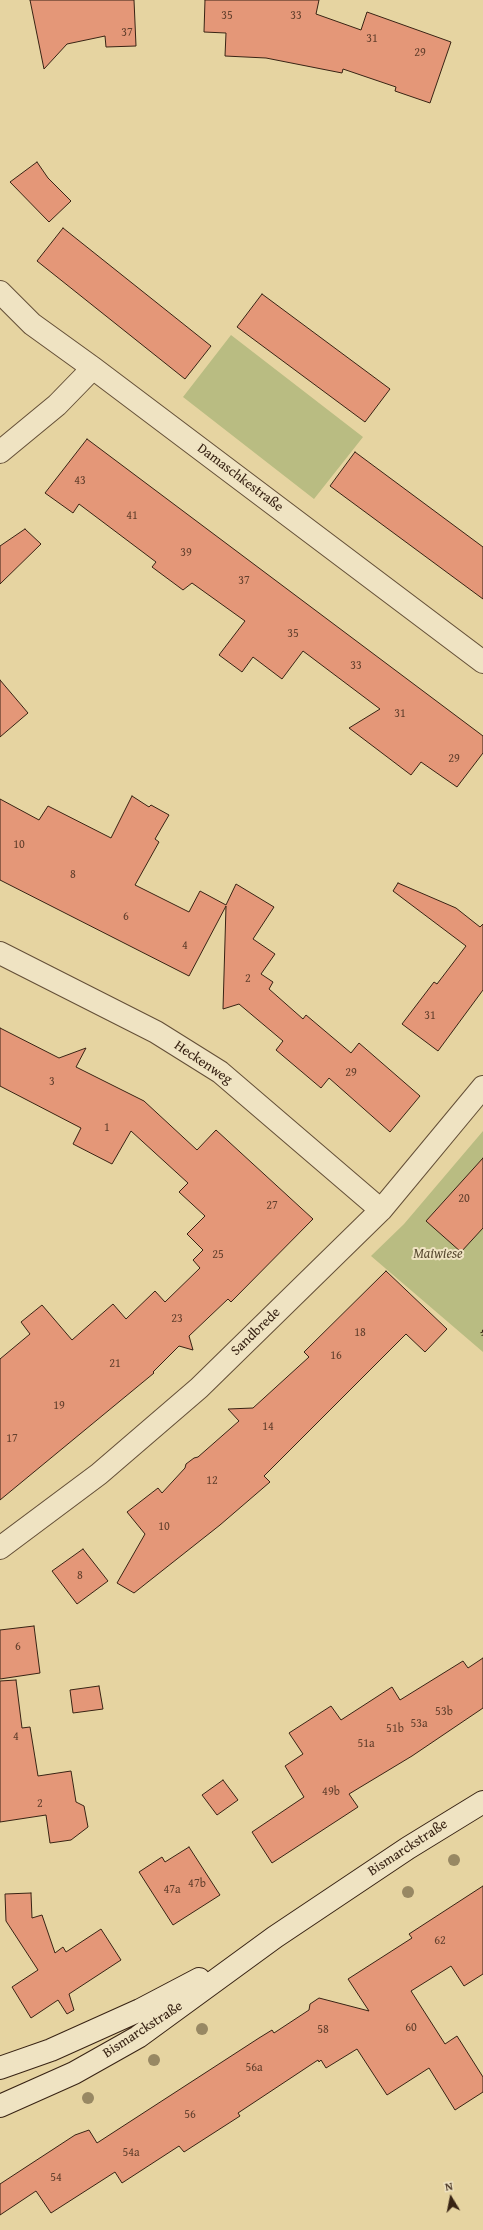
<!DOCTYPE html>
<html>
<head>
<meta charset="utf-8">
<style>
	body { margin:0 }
	#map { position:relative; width:483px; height:2230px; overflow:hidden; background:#e6d4a1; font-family:"Gentium Book Plus",serif }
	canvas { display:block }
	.north { position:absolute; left:431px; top:2178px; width:40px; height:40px; -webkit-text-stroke:3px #efe3c2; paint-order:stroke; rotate:350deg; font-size:11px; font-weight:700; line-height:16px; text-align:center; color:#382314 }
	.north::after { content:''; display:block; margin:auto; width:14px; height:18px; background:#382314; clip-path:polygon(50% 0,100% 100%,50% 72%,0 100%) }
</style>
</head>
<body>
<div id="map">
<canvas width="483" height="2230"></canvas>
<div class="north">N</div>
</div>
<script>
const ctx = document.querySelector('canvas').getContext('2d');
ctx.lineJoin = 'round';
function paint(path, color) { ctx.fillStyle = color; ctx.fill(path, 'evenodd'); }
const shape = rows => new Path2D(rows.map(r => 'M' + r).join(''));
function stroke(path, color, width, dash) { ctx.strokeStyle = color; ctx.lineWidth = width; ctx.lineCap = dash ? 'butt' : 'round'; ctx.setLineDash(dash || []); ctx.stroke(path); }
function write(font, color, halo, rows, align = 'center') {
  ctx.font = font + ' "Gentium Book Plus",serif'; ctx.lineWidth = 4; ctx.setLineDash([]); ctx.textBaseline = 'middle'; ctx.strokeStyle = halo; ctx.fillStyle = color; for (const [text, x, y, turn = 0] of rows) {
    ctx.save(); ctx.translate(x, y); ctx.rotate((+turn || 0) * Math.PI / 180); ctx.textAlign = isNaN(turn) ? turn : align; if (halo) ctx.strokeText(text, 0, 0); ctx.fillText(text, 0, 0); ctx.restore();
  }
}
const green = shape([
	[231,335,363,437,314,499,183,397],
	[483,1131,483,1352,371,1256,404,1224]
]);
const building = shape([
	[30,0,134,0,136,46,106,47,105,36,67,44,44,69,30,0],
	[205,0,319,0,316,14,361,30,367,12,451,42,430,103,395,91,396,87,343,69,342,73,266,58,225,56,226,33,204,32,205,0],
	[37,162,48,178,71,201,49,222,10,182,37,162],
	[63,228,211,346,185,379,37,261,63,228],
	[262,294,390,389,365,422,237,327,262,294],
	[87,439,483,736,483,753,457,787,421,762,411,775,349,728,380,709,303,651,282,679,253,657,242,672,219,655,245,621,192,583,183,590,152,567,156,562,79,504,73,513,45,493,87,439],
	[355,452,483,547,483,599,330,486,355,452],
	[25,529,41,544,0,584,0,546,25,529],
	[0,680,28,713,0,737,0,680],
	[132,796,149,807,151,805,169,815,155,839,159,842,135,885,189,912,200,891,226,905,236,884,274,907,253,939,275,954,261,974,273,982,269,989,303,1019,306,1015,351,1053,359,1043,420,1096,390,1132,329,1078,321,1088,276,1050,283,1041,239,1004,223,1009,226,906,189,976,0,880,0,799,39,820,48,806,111,838,132,796],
	[398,883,456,908,480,927,483,924,483,990,438,1051,402,1024,434,982,437,984,466,946,393,891,398,883],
	[0,1028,59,1058,86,1048,76,1067,144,1101,197,1150,216,1130,313,1219,231,1302,228,1299,189,1336,193,1350,179,1346,153,1372,154,1373,0,1500,0,1359,30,1334,21,1322,42,1305,72,1340,113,1304,126,1319,155,1291,165,1302,200,1268,193,1260,203,1250,187,1234,205,1216,179,1192,188,1183,131,1131,112,1164,73,1144,81,1128,0,1086,0,1028],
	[483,1158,483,1228,461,1252,426,1221,483,1158],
	[386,1271,447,1329,425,1352,406,1334,264,1476,270,1482,220,1525,134,1593,117,1583,145,1534,127,1512,158,1488,162,1493,185,1468,186,1464,194,1458,198,1457,239,1421,228,1409,253,1408,309,1357,304,1352,386,1271],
	[83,1549,108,1581,77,1604,52,1571,83,1549],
	[34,1626,40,1673,0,1679,0,1630,34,1626],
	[483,1658,483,1708,412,1756,349,1794,358,1807,272,1863,252,1832,304,1797,285,1766,303,1754,289,1733,331,1706,341,1720,392,1687,400,1700,463,1661,468,1668,483,1658],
	[16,1680,22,1728,30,1727,38,1776,71,1771,76,1802,84,1806,88,1827,71,1840,50,1843,46,1815,0,1822,0,1681,16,1680],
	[99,1686,103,1709,73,1713,70,1690,99,1686],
	[223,1780,238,1800,217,1815,202,1795,223,1780],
	[189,1847,220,1895,173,1925,139,1872,162,1857,165,1862,189,1847],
	[483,1886,483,1974,464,1986,451,1966,411,1991,445,2044,457,2036,483,2077,483,2092,455,2110,429,2068,387,2095,357,2049,326,2068,321,2060,319,2062,318,2060,238,2113,240,2116,184,2152,179,2146,122,2183,115,2172,51,2213,36,2191,0,2215,0,2184,75,2135,89,2130,97,2143,259,2038,272,2030,274,2033,309,2010,310,2004,319,1998,369,2011,348,1979,412,1938,409,1934,483,1886],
	[31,1893,32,1918,42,1915,55,1953,63,1947,66,1952,101,1929,121,1960,69,1994,74,2010,67,2014,58,2000,31,2018,12,1987,38,1970,6,1921,5,1894,31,1893]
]);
const path = shape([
	[483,1331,481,1331,483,1336]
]);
const street = shape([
	[0,292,32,324,93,368,483,662],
	[0,452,57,405,93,368],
	[0,953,156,1032,220,1072,381,1210],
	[0,1548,99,1474,199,1388,381,1210,483,1087]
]);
const secondary = shape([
	[0,2068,51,2050,140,2010,199,1979],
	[0,2106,74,2073,138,2037,275,1937,408,1848,483,1802]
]);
const trees = [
	[454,1860],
	[408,1892],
	[202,2029],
	[154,2060],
	[88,2098]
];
const numberNames = [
	["35",227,16],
	["33",296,16],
	["37",127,33],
	["31",372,39],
	["29",420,53],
	["43",80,481],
	["41",132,516],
	["39",186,553],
	["37",244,581],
	["35",293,634],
	["33",356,666],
	["31",400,714],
	["29",454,759],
	["10",19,845],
	["8",73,875],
	["6",126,917],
	["4",185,946],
	["2",248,979],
	["31",430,1016],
	["29",351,1073],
	["3",52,1082],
	["1",107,1128],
	["20",464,1199],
	["27",272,1206],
	["25",218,1255],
	["23",177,1319],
	["18",360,1333],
	["16",336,1356],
	["21",115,1364],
	["19",59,1406],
	["14",268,1427],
	["17",12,1439],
	["12",212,1481],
	["10",164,1527],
	["8",80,1576],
	["6",18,1647],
	["53b",444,1712],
	["53a",419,1724],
	["51b",395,1729],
	["4",16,1737],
	["51a",366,1744],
	["49b",331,1792],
	["2",40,1804],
	["47b",197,1884],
	["47a",172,1890],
	["62",440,1941],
	["60",411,2028],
	["58",323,2030],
	["56a",254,2068],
	["56",190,2115],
	["54a",131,2153],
	["54",56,2178]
];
const streetNames = [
	["Damaschkestraße",240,478,37],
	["Heckenweg",203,1063,34],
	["Sandbrede",256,1332,-44],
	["Bismarckstraße",408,1848,-33],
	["Bismarckstraße",143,2030,-33]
];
const parkNames = [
	["Maiwiese",438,1254]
];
paint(green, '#b9bc82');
paint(building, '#e49778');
stroke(building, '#382314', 1);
stroke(street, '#644f37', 24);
stroke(secondary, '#382314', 24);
stroke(path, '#382314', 2.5, [1, 2]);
stroke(street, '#efe3c2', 22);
stroke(secondary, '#efe3c2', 22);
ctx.fillStyle = '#988863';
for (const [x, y] of trees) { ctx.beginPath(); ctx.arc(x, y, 6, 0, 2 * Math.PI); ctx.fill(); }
write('12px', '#63402d', null, numberNames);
write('14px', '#382314', '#efe3c2', streetNames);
write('italic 14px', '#584930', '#efe3c2', parkNames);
</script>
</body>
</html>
